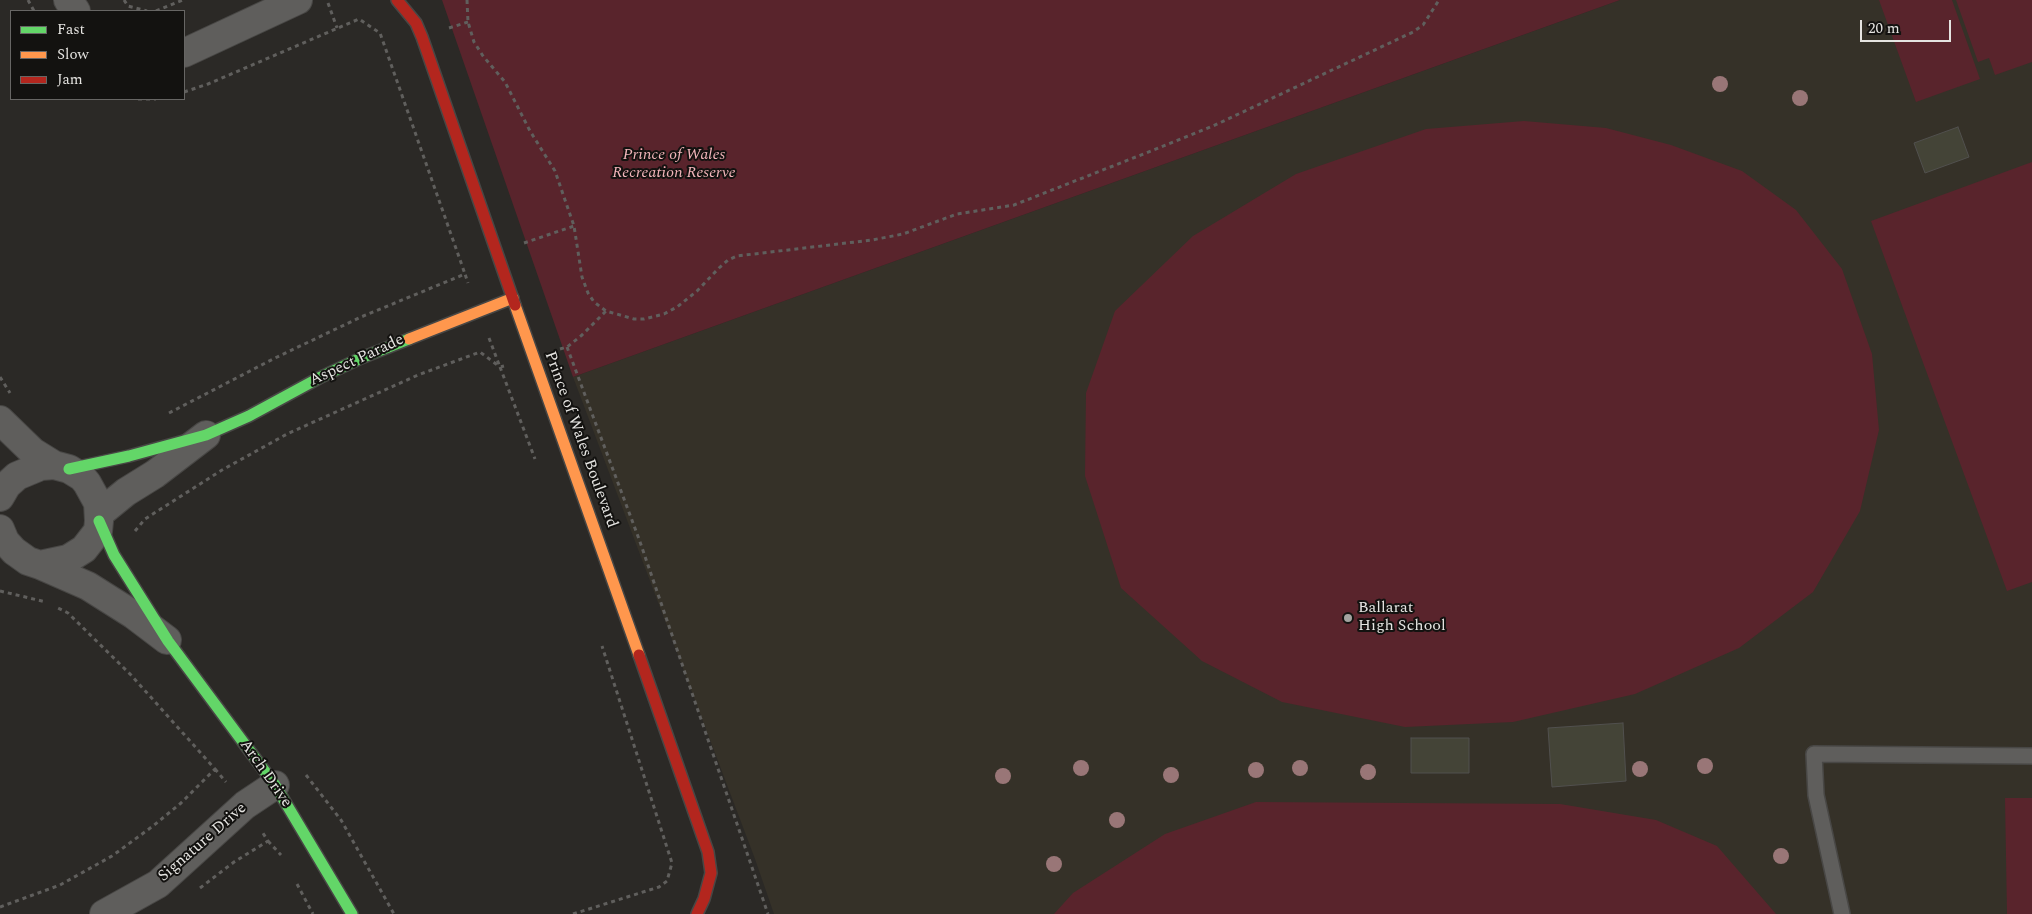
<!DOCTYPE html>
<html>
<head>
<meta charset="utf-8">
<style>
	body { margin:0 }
	#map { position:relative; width:2032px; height:914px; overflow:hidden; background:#2b2926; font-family:Spectral,serif }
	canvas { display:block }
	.legend { position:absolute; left:10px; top:10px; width:175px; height:90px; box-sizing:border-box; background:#131210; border:1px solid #676664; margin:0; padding:6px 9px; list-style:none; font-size:15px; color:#e5e4e1 }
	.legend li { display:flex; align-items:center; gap:10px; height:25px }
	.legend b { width:25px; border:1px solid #676664 }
	.scale { position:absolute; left:1860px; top:20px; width:91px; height:22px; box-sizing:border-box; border:2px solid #e5e4e1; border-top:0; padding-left:6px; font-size:15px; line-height:18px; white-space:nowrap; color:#e5e4e1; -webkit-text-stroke:4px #131210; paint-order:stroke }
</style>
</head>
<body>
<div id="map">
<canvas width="2032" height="914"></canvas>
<ul class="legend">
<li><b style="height:6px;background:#63d668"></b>Fast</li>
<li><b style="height:6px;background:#ff974d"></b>Slow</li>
<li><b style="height:6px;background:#b3261e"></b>Jam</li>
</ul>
<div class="scale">20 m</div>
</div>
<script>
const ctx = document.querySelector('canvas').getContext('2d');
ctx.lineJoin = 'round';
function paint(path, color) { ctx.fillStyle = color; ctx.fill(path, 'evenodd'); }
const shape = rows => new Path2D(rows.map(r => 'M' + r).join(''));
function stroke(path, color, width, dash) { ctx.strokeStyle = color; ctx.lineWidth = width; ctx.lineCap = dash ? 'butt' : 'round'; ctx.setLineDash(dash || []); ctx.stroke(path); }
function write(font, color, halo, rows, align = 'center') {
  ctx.font = font + ' Spectral,serif'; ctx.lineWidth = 4; ctx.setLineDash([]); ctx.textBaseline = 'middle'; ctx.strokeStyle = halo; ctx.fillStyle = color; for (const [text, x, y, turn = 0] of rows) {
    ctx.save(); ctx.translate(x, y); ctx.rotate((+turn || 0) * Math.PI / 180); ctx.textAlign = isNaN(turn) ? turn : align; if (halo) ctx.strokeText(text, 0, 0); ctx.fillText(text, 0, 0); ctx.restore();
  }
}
const built = shape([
	[1620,0,2032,0,2032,914,774,914,755,859,573,377]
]);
const green = shape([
	[442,0,1620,0,573,377],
	[1879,0,1952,0,1980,79,1916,102],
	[1956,0,2032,0,2032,62,1995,75,1989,58,1978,62],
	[1524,121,1606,128,1671,145,1742,171,1796,210,1842,269,1872,354,1879,430,1860,511,1813,592,1739,648,1635,694,1513,722,1405,727,1282,702,1202,661,1121,588,1085,476,1086,393,1115,311,1193,236,1296,174,1426,129],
	[2032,162,2032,582,2007,591,1871,221],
	[2005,798,2032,798,2032,914,2007,914],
	[1256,802,1560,804,1656,820,1717,846,1776,914,1054,914,1073,893,1165,834]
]);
const building = shape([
	[1958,127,1969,157,1925,173,1914,143,1958,127],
	[1623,723,1626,781,1552,787,1548,728,1623,723],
	[1411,738,1469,738,1469,773,1411,773,1411,738]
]);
const path = shape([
	[28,0,34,11],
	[124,0,128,6,147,11],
	[467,0,468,22,474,42,483,56,505,82,530,131,555,171,574,226,582,277,588,293,594,302,606,311],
	[328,3,337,28],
	[156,11,183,0],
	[449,28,468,22],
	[184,92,208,84,359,19,380,33,465,274],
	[138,99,156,99],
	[524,243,574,226],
	[489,338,500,367,504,366],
	[567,347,639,539,768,914],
	[560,349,567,347,582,335,606,311,634,319,644,319,664,314,677,307,697,291,719,268,728,260,737,256,872,240,903,234,957,214,1014,205,1151,151,1213,126,1413,32,1423,25,1439,0],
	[0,377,10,393],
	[169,413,275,358,361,317,465,274,468,283],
	[135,531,145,519,222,470,287,434,418,375,480,352,500,367,535,459],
	[0,591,46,602],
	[215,769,226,782],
	[306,775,341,820,394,914],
	[268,841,281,855],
	[297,884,313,914],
	[200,888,234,862,268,841,261,830],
	[0,907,60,885,112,856,153,826,181,803,215,769,131,675,68,613,56,607],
	[573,914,659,887,667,881,672,863,602,646]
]);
const lane = shape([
	[1842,914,1816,795,1814,754,2032,756]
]);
const street = shape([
	[68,0,76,11],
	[184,53,298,0],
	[0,420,33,452,54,465],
	[0,497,7,485,17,476,41,466,54,465,69,469,82,477,87,483,98,503,99,521,98,531,84,549,68,559,40,565,28,561,14,551,5,541,0,529],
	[99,514,126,492,155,474,206,435],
	[40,565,88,586,134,615,167,640],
	[104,914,158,884,245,805,275,785]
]);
const fast = shape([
	[69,469,129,456,206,435,249,416,319,378,361,358,409,339],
	[99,521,114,555,168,641,275,785,352,914]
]);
const slow = shape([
	[515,305,639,655],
	[409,339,513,298]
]);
const jam = shape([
	[397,0,416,23,422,37,515,305],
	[639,655,708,852,711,873,704,899,697,914]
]);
const trees = [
	[1720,84],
	[1800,98],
	[1705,766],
	[1081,768],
	[1300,768],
	[1640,769],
	[1256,770],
	[1368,772],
	[1171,775],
	[1003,776],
	[1117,820],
	[1781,856],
	[1054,864]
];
const markers = [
	[1348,618,5,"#a4a3a0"]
];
const parkNames = [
	["Prince of Wales",674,156],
	["Recreation Reserve",674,174]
];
const streetNames = [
	["Aspect Parade",357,361,-25],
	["Prince of Wales Boulevard",580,440,70],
	["Arch Drive",265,774,55],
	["Signature Drive",203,843,-41]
];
const poiNames = [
	["Ballarat",1358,609],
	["High School",1358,627]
];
paint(built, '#353128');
paint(green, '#59242c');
paint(building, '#444437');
stroke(building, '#51504e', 1);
stroke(lane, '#484745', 18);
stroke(street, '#484745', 30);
stroke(fast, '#484745', 14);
stroke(slow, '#484745', 14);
stroke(jam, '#484745', 14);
stroke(path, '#605f5d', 3, [4, 4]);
stroke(lane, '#5f5e5c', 15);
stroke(street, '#5f5e5c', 28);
stroke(fast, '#63d668', 11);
stroke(slow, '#ff974d', 11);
stroke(jam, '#b3261e', 11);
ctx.fillStyle = '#997677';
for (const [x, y] of trees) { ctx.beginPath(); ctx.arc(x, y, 8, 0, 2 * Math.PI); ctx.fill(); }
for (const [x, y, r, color] of markers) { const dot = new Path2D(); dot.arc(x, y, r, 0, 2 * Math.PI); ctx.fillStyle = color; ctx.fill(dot); stroke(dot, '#131210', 2); }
write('italic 16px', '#f3b5ba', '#131210', parkNames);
write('16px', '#e5e4e1', '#131210', streetNames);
write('16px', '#e5e4e1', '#131210', poiNames, 'left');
</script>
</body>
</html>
